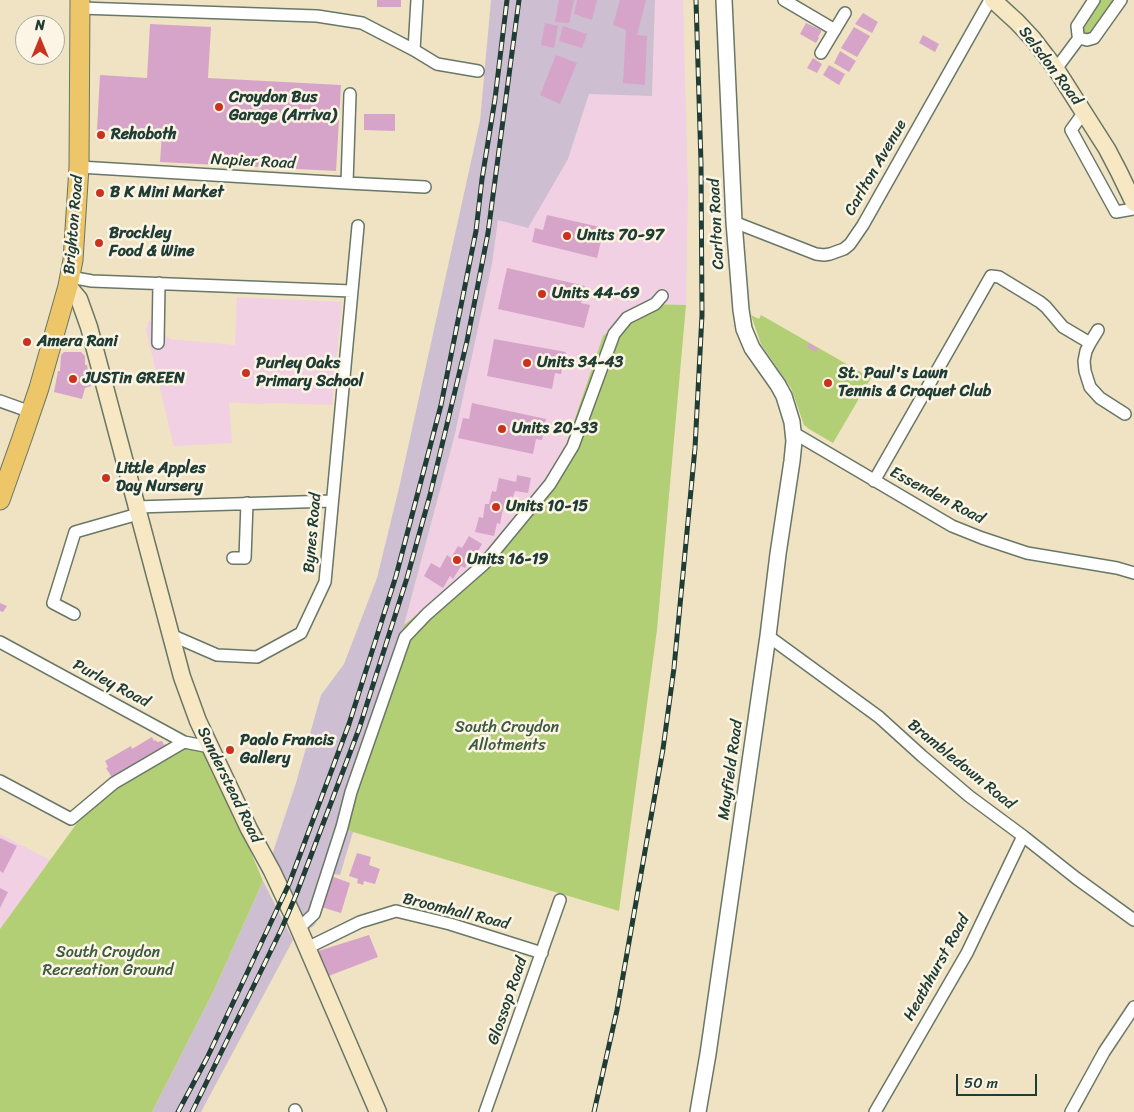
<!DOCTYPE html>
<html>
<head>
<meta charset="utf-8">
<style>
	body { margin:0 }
	#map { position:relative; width:1134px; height:1112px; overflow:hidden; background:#efe3c3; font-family:Sriracha,sans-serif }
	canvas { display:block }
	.north { position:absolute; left:15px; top:15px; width:50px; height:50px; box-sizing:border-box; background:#fcf5e5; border:1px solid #a4ab9e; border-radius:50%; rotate:0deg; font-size:14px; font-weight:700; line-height:20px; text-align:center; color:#1f3d34 }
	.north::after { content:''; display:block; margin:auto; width:18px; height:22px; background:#c8321e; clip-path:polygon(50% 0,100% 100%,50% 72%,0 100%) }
	.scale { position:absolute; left:956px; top:1074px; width:81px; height:22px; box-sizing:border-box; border:2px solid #1f3d34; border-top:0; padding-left:6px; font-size:15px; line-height:18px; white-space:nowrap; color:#1f3d34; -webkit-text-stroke:4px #fcf5e5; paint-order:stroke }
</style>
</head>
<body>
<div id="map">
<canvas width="1134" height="1112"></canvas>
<div class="north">N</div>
<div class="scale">50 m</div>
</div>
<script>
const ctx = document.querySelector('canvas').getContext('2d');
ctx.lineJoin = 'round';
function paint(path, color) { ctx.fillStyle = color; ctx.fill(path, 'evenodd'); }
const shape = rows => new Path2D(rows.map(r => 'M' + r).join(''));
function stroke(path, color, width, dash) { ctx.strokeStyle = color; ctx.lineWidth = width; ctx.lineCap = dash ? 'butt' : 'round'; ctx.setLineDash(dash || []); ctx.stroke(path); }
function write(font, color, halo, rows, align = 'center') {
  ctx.font = font + ' Sriracha,sans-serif'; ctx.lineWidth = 5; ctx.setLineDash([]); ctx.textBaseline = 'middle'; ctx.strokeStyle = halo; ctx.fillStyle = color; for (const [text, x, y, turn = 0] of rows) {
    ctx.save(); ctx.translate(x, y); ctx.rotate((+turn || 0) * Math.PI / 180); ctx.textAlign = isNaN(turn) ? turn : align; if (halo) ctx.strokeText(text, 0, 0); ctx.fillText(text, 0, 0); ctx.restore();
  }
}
const built = shape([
	[655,0,683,0,688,193,686,305,644,304,603,336,559,462,493,544,435,600,404,625,455,434,492,264,498,219,568,159,589,93,652,96],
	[237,297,342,302,332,405,274,403,256,404,229,402,232,443,178,446,174,447,146,330,149,320,170,339,235,345],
	[0,834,50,860,0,929]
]);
const industrial = shape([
	[491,0,655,0,652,96,589,94,568,159,528,228,498,220,492,264,455,434,404,625,337,826,353,832,340,875,333,874,315,925,308,930,271,858,296,783,321,695,344,664,377,578,399,488,480,121],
	[263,881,293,940,201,1112,152,1112,214,990]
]);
const green = shape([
	[1098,0,1117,0,1094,34,1082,34,1082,24],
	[644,304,686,305,657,630,619,911,353,832,337,826,404,625,435,600,495,544,560,462,603,336],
	[751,315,759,319,761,315,871,378,833,443,809,429,804,425,791,388,761,344],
	[185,746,205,751,242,831,263,881,214,990,152,1112,0,1112,0,929,77,823,116,787]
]);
const building = shape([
	[377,0,401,0,401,7,377,7],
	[559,0,574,0,569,23,555,22],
	[577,0,597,0,592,20,574,14],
	[620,0,646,0,637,35,647,36,645,85,623,83,626,30,613,25],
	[863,13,878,22,872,33,855,24],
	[545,23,558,26,554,48,541,45],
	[806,23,821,30,821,32,818,37,819,38,816,43,800,34],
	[150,24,211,27,208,78,341,85,336,171,160,162,162,133,97,130,100,75,147,78],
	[563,26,587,34,582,48,559,41],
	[854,27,870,36,857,57,841,48],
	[923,35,939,44,935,52,919,43],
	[840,51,856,61,849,72,834,63],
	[556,55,577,63,560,104,540,95],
	[813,58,822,64,817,73,807,68],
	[829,65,845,74,839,85,823,75],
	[364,114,395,114,395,131,364,130],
	[547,215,604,228,597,258,532,242,535,228,543,230],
	[507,268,585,286,581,303,590,305,584,328,498,309],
	[494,339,566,352,561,374,555,373,552,389,487,376],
	[809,343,818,348,816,352,807,347],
	[64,352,81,352,85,356,85,365,87,365,91,386,85,388,82,399,54,392,58,371,60,371,61,355],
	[472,403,546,419,542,440,536,439,533,454,458,438,463,418,469,419],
	[517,475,531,478,528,493,515,491,513,497,510,496,507,510,503,509,500,524,497,523,494,536,475,532,479,517,483,518,485,504,489,504,492,491,496,492,499,478,516,482],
	[469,536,482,544,474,558,472,556,465,568,461,566,453,579,450,576,443,588,424,576,431,563,440,568,447,555,451,558,458,546,462,548],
	[0,603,7,606,3,612,0,611],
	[152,737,154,741,156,740,157,742,162,741,164,745,166,744,169,748,113,779,106,768,108,767,105,761,131,746,132,749],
	[0,838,17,846,3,873,0,871],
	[357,853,371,857,369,865,380,869,375,884,364,881,363,885,357,883,358,879,349,876],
	[331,876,350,883,341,913,321,907],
	[0,888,8,892,0,908],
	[369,935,378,957,326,977,315,952]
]);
const minor = shape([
	[784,0,835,30],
	[1094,0,1077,26,1078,35,1079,38,1087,40,1094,38,1121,0],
	[80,8,317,16,362,23,414,50,437,64,478,71],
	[414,50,417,0],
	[821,53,845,13],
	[1056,69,1079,38],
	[1084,112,1071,130,1116,212,1134,209],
	[79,167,347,183,425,187],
	[347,183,350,94],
	[734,222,816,254,824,255,830,254,844,249,850,244,863,225,990,0],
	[70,277,92,281,352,291],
	[158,343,159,283],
	[1090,343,1098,330],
	[0,401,31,412],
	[794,433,952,526,982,538,1027,553,1117,568,1134,573],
	[874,481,991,276,999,277,1040,302,1046,307,1063,327,1090,343,1086,351,1084,361,1085,371,1090,387,1100,398,1125,414],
	[136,507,332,501],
	[233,558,245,558,247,503],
	[74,614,53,603,75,532,138,514],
	[171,635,217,655,257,657,301,633,325,582,358,226],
	[768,636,879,717,922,756,969,796,1023,836,1076,878,1134,920],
	[0,642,184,742,210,747],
	[0,781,71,819,114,783,184,742],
	[299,928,314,914,342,827,351,792,405,637,427,614,484,564,550,484,573,446,614,334,627,318,655,304,662,296],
	[307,948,360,922,396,911,450,924,542,953],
	[295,1110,296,1112],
	[485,1112,560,900],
	[875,1112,967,953,1023,836],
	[1071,1112,1104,1052,1134,1007]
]);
const tertiary = shape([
	[698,1112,708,1054,768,636,778,554,792,461,794,441,792,422,784,396,778,385,752,348,744,329,741,310,734,222,724,0]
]);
const secondary = shape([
	[993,0,1017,22,1033,39,1056,69,1107,149,1119,172,1134,203],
	[68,286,79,299,89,327,182,677,198,721,249,829,272,871,296,922,378,1112]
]);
const primary = shape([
	[0,500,22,438,39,388,68,286,73,260,79,167,80,0]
]);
const rail = shape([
	[178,1112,207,1058,289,884,349,724,396,576,441,405,476,231,482,179,495,99,507,0],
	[192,1112,281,930,296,895,359,729,407,578,430,495,467,341,488,233,519,0],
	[594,1112,617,1010,663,749,674,668,695,448,702,315,701,163,696,0]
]);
const markers = [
	[219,107,5,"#c8321e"],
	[101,135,5,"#c8321e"],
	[100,193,5,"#c8321e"],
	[567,236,5,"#c8321e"],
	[99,243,5,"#c8321e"],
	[542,294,5,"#c8321e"],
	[27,342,5,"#c8321e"],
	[527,363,5,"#c8321e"],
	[246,373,5,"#c8321e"],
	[73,379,5,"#c8321e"],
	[828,383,5,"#c8321e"],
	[502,429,5,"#c8321e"],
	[106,478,5,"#c8321e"],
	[496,507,5,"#c8321e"],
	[457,560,5,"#c8321e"],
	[230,750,5,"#c8321e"]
];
const streetNames = [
	["Selsdon Road",1050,66,53],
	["Napier Road",253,162,3],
	["Carlton Avenue",876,168,-60],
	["Carlton Road",717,224,-93],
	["Brighton Road",74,225,-85],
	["Essenden Road",937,496,28],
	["Bynes Road",313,533,-85],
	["Purley Road",111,684,28],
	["Brambledown Road",961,765,39],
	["Mayfield Road",731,770,-82],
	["Sanderstead Road",229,785,64],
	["Broomhall Road",456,912,14],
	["Heathhurst Road",937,968,-61],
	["Glossop Road",508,1001,-71]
];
const poiNames = [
	["Croydon Bus",229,98],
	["Garage (Arriva)",229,116],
	["Rehoboth",111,135],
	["B K Mini Market",110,193],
	["Brockley",109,234],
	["Food & Wine",109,252],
	["Units 70-97",577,236],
	["Units 44-69",552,294],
	["Amera Rani",37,342],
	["Units 34-43",537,363],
	["Purley Oaks",256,364],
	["Primary School",256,382],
	["St. Paul's Lawn",838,374],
	["Tennis & Croquet Club",838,392],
	["JUSTin GREEN",83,379],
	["Units 20-33",512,429],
	["Little Apples",116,469],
	["Day Nursery",116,487],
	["Units 10-15",506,507],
	["Units 16-19",467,560],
	["Paolo Francis",240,741],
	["Gallery",240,759]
];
const parkNames = [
	["South Croydon",507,728],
	["Allotments",507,746],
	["South Croydon",108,953],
	["Recreation Ground",108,971]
];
paint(built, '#f1d0e3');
paint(industrial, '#cebed1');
paint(green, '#b3cf75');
paint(building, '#d6a4c9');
stroke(minor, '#687766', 14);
stroke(tertiary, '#687766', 18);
stroke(secondary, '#687766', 19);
stroke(primary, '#687766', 21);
stroke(minor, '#fff', 11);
stroke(tertiary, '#fff', 15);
stroke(secondary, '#f7e8c3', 16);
stroke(primary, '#ecc669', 19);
stroke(rail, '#1f3d34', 5);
stroke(rail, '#fcf5e5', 3, [9]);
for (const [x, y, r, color] of markers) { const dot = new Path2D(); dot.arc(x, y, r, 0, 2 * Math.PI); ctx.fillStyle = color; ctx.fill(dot); stroke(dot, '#fcf5e5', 2); }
write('16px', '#1f3d34', '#fcf5e5', streetNames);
write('bold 16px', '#1f3d34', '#fcf5e5', poiNames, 'left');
write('16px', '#3d5a41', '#fcf5e5', parkNames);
</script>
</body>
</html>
